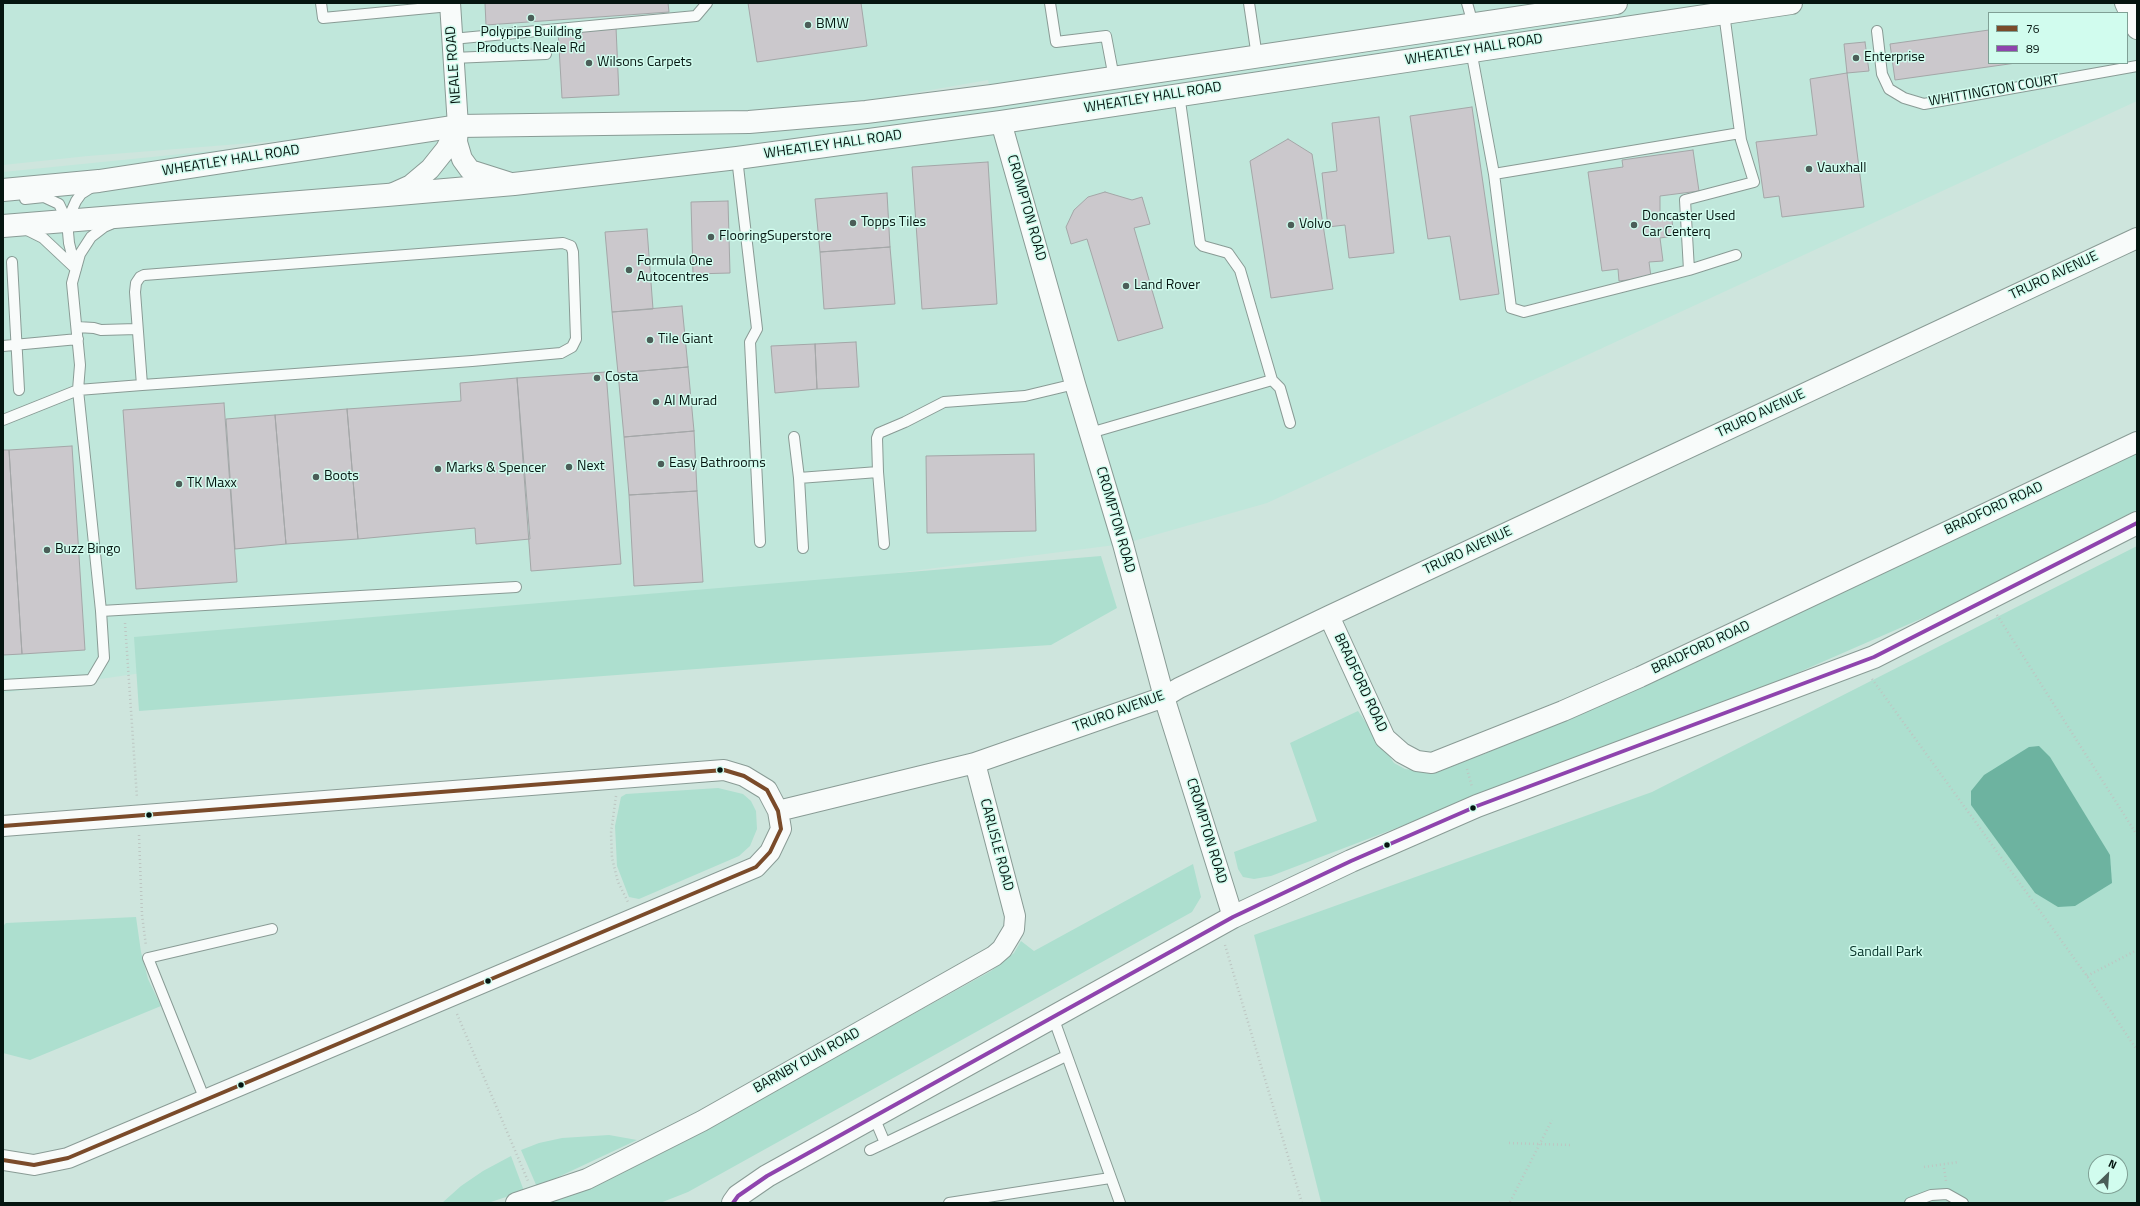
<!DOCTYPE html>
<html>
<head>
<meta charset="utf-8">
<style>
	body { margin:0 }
	#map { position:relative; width:2140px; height:1206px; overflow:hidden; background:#cee5dd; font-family:"Titillium Web",sans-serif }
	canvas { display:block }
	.frame { position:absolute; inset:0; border:4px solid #051510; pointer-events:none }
	.legend { position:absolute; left:1988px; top:12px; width:140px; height:52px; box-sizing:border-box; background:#d1fcee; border:1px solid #7fa095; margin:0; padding:5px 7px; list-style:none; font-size:12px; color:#051510 }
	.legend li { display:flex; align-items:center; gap:8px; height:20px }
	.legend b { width:20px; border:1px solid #7fa095 }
	.north { position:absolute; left:2088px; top:1154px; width:40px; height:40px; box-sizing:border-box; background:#d1fcee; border:1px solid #7fa095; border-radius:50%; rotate:25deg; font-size:11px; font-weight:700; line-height:16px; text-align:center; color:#051510 }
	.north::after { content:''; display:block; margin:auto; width:14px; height:18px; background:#4b5e58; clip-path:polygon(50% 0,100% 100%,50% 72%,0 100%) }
</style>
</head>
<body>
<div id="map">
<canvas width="2140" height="1206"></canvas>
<div class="frame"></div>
<ul class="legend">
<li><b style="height:5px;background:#7a4b2a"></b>76</li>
<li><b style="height:5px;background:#8e44ad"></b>89</li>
</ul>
<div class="north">N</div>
</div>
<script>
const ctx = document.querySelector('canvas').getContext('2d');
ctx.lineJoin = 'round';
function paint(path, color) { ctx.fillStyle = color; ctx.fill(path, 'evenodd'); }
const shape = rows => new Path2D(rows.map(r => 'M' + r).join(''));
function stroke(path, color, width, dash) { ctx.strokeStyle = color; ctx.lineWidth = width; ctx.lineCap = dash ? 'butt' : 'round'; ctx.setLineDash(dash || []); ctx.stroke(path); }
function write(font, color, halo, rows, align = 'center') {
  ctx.font = font + ' "Titillium Web",sans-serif'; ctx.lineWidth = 3; ctx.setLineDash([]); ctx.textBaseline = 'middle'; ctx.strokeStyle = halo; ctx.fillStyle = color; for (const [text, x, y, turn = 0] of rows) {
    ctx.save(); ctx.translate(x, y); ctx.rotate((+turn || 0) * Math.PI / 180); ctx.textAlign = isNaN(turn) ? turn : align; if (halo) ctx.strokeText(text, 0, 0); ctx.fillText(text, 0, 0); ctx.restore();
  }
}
const built = shape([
	[3,3,2137,3,2137,101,1267,503,1123,544,357,642,3,693,3,172,429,129,88,156,3,165],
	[1989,13,2127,13,2127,63,1989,63],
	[988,80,992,96,868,101]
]);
const green = shape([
	[2137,452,2137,510,1948,607,1765,687,1271,876,1254,879,1243,877,1238,869,1234,852,1317,821,1290,743,1358,711,1394,763,1405,769,1422,771,1439,768,1482,755,1733,643],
	[2137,546,2137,1203,1763,1203,1642,1201,1321,1202,1254,935,1652,792],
	[2096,1162,2120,1162,2120,1186,2096,1186],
	[1101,556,1117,608,1051,645,816,660,139,711,134,637],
	[718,788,743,794,751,801,756,811,757,829,750,846,739,856,639,899,629,897,617,866,615,826,621,797,626,794],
	[1193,864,1201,897,1192,912,688,1192,660,1203,547,1203,796,1079,991,971,1014,953,1021,941,1034,951],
	[136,917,141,952,148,979,161,1006,30,1060,3,1053,3,926,6,923],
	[609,1135,637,1140,537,1187,521,1150,539,1143,562,1138],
	[511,1156,524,1191,488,1203,442,1203,461,1186,483,1171]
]);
const water = shape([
	[2039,746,2050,757,2110,855,2112,883,2075,906,2058,907,2035,893,1971,805,1971,791,1984,775,2029,747]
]);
const building = shape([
	[485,3,668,3,669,12,486,25,485,3],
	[748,3,861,3,867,46,757,62,748,3],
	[616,27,619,95,562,98,558,30,616,27],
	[1989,30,1989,63,2016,63,1895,80,1890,44,1989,30],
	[1865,42,1869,71,1847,73,1844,44,1865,42],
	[1847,73,1864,207,1782,217,1779,196,1764,198,1756,142,1817,135,1810,79,1847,73],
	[1472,107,1499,294,1460,300,1450,236,1428,239,1410,116,1472,107],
	[1379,117,1394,253,1349,258,1345,225,1328,227,1322,173,1337,171,1332,123,1379,117],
	[1288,139,1312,154,1333,289,1271,298,1250,161,1288,139],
	[1693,150,1699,191,1660,196,1660,213,1671,213,1674,236,1660,238,1663,261,1649,262,1651,277,1619,281,1618,269,1602,271,1588,172,1623,167,1622,160,1693,150],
	[988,162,997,304,922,309,912,167,988,162],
	[1105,192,1132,200,1142,197,1150,224,1134,228,1163,328,1118,341,1087,239,1071,244,1066,227,1074,210,1088,197,1105,192],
	[887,193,890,247,820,252,815,199,887,193],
	[728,201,730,273,693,274,691,202,728,201],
	[647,229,653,309,612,312,605,232,647,229],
	[890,247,895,304,824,309,820,252,890,247],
	[682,306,688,367,618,373,612,312,682,306],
	[856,342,859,387,817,389,815,344,856,342],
	[815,344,817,389,775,393,771,346,815,344],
	[688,367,694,431,624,437,618,373,688,367],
	[606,372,621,564,531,571,517,378,606,372],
	[517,378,530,539,476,544,475,528,358,539,347,409,461,401,460,383,517,378],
	[224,403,237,582,136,589,123,410,224,403],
	[347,409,358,539,286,544,275,415,347,409],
	[275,415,286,544,235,549,226,419,275,415],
	[694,431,697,491,629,495,624,437,694,431],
	[72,446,85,650,22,654,9,450,72,446],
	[3,450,9,450,22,654,3,655,3,450],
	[1034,454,1036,531,927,533,926,456,1034,454],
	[697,491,703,582,634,586,629,495,697,491]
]);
const path = shape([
	[1997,615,2137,835],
	[125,623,137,798],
	[1872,679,2087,976,2137,1050],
	[1467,769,1472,787],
	[616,796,611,833,612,858,618,882,628,902],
	[139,835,142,915,146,946],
	[1225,945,1302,1203],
	[2087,976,2137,950],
	[457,1014,528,1181],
	[1509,1143,1571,1145],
	[1924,1167,1959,1162],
	[1944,1168,1946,1181],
	[1510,1202,1552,1120]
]);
const lane = shape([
	[321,3,323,18,450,6],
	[1050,3,1056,42,1106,36,1114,78],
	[1249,3,1257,57],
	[1467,3,1473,24],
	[1877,31,1882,74,1889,89,1904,98,1924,104,2137,66],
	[452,39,696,16,707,3],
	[1471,50,1494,174,1511,308,1524,312,1689,270,1736,255],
	[453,58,546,54],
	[1179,94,1200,243,1203,246,1228,253,1240,270,1272,380],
	[737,158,757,329,750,342,760,542],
	[1494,174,1740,133],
	[25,199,44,197,59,204,67,221,69,243,75,267],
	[67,221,76,201,81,194,92,187],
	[25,229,43,238,76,269],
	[12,262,19,390],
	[1689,270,1685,200,1754,182,1741,140,1724,13],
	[77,327,94,328,101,330,137,329],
	[3,346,78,339],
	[3,420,78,390,142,385,186,382,472,361,561,353,572,347,576,339,573,252,571,246,563,243,144,275,140,277,136,283,135,292,142,385],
	[1090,433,1272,380,1280,388,1290,423],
	[794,437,799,478,803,548],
	[799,478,878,472],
	[884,544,878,472,877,438,879,433,905,422,944,402,1025,396,1075,384],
	[101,611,516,587],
	[3,685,91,680,104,658,101,611,78,390,80,365,72,283,80,254,91,237,104,227,111,224],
	[1053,1017,1120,1203],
	[205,1100,148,958,272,929],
	[874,1117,885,1143,1066,1056],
	[870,1150,885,1143],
	[949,1203,1110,1178],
	[1910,1203,1931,1195,1947,1194,1963,1203]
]);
const street = shape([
	[450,3,458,126,457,142,462,159,470,170,514,184],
	[2125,3,2137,29],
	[1001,122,1075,384,1123,544,1164,697,1233,917],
	[391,194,411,185,430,169,446,149,458,126],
	[1329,616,1385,738,1402,753,1417,761,1432,763,1563,711,1640,677,2137,442],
	[778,811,975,763,1164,697,1179,688,1329,616,2137,238],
	[3,826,724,770,744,776,767,790,778,811,781,829,770,852,756,867,68,1158,34,1165,3,1160],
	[516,1203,587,1179,702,1121,994,956,1002,949,1014,929,1015,916,975,763]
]);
const secondary = shape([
	[733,1203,738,1196,767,1176,1233,917,1351,861,1477,806,1874,657,2137,523]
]);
const highway = shape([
	[3,190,99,181,458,126,749,122,866,112,992,96,1616,3],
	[3,226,387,195,514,184,737,158,1001,122,1791,3]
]);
const bus1 = shape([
	[3,826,724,770,744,776,767,790,778,811,781,829,770,852,756,867,68,1158,34,1165,3,1160]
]);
const bus2 = shape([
	[733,1203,738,1196,767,1176,1233,917,1351,861,1477,806,1874,657,2137,523]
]);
const markers = [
	[531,18,4,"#4b5e58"],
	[808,25,4,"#4b5e58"],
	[1856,58,4,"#4b5e58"],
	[589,63,4,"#4b5e58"],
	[1809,169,4,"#4b5e58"],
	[853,223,4,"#4b5e58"],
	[1291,225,4,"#4b5e58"],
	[1634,225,4,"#4b5e58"],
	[711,237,4,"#4b5e58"],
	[629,270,4,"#4b5e58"],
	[1126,286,4,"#4b5e58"],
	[650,340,4,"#4b5e58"],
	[597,378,4,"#4b5e58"],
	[656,402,4,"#4b5e58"],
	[661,464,4,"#4b5e58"],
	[569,467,4,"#4b5e58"],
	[438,469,4,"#4b5e58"],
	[316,477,4,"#4b5e58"],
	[179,484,4,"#4b5e58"],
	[47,550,4,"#4b5e58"],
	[720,770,3.5,"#051510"],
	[1473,808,3.5,"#051510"],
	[149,815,3.5,"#051510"],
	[1387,845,3.5,"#051510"],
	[488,981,3.5,"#051510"],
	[241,1085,3.5,"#051510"]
];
const poiNames = [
	["BMW",816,25],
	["Polypipe Building",531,33,"center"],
	["Products Neale Rd",531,49,"center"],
	["Enterprise",1864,58],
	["Wilsons Carpets",597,63],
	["Vauxhall",1817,169],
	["Doncaster Used",1642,217],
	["Car Centerq",1642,233],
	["Topps Tiles",861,223],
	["Volvo",1299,225],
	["FlooringSuperstore",719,237],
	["Formula One",637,262],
	["Autocentres",637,278],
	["Land Rover",1134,286],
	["Tile Giant",658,340],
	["Costa",605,378],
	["Al Murad",664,402],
	["Easy Bathrooms",669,464],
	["Next",577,467],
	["Marks & Spencer",446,469],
	["Boots",324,477],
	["TK Maxx",187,484],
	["Buzz Bingo",55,550]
];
const streetNames = [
	["WHEATLEY HALL ROAD",1474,50,-9],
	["NEALE ROAD",454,65,-94],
	["WHITTINGTON COURT",1994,91,-10],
	["WHEATLEY HALL ROAD",1153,98,-9],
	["WHEATLEY HALL ROAD",833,145,-8],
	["WHEATLEY HALL ROAD",231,161,-9],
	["CROMPTON ROAD",1026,208,74],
	["TRURO AVENUE",2054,276,-25],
	["TRURO AVENUE",1761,414,-25],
	["BRADFORD ROAD",1994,509,-25],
	["CROMPTON ROAD",1115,520,74],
	["TRURO AVENUE",1468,551,-25],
	["BRADFORD ROAD",1701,648,-25],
	["BRADFORD ROAD",1360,683,65],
	["TRURO AVENUE",1119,712,-20],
	["CROMPTON ROAD",1206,831,73],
	["CARLISLE ROAD",996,845,75],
	["BARNBY DUN ROAD",807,1061,-29]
];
const parkNames = [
	["Sandall Park",1886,953]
];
paint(built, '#c0e7db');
paint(green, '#addfcf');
paint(water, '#6db3a0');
paint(building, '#cbc8cc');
stroke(building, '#a4a7a8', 1);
stroke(lane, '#899b95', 12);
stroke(street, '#899b95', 22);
stroke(secondary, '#899b95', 24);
stroke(highway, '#899b95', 24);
stroke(path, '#bdc6c2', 2.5, [1, 3]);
stroke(lane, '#f8fbfa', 10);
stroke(street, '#f8fbfa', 20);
stroke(secondary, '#f8fbfa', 22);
stroke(highway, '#f8fbfa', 22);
stroke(bus1, '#7a4b2a', 4);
stroke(bus2, '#8e44ad', 4);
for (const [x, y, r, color] of markers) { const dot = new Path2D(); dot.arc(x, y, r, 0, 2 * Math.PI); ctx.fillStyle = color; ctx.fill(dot); stroke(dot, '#d1fcee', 1.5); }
write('14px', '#051510', '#d1fcee', poiNames, 'left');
write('14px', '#051510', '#d1fcee', streetNames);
write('14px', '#053127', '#d1fcee', parkNames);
</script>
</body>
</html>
